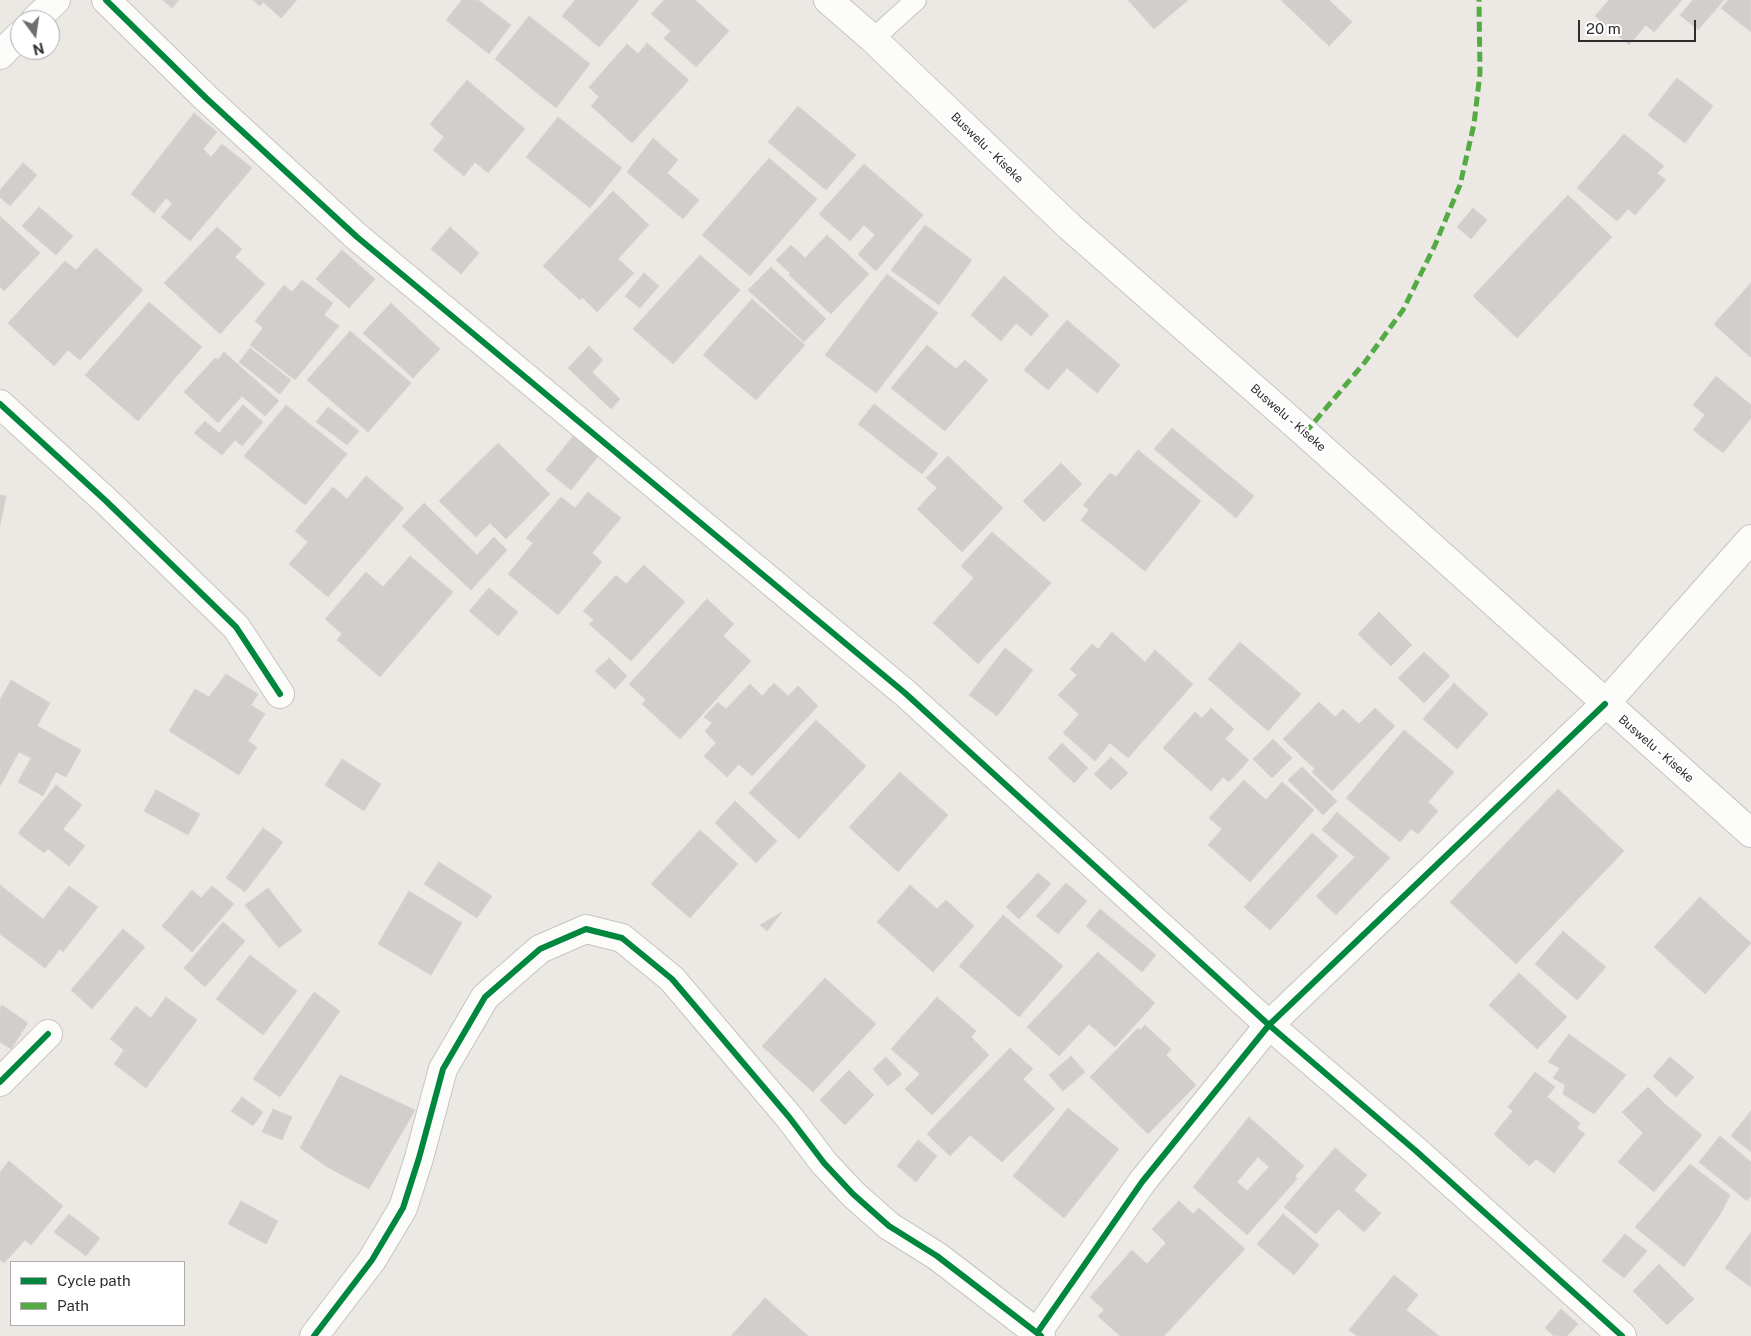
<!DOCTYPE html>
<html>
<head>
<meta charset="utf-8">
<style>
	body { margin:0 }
	#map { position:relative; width:1751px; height:1336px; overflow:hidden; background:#ece8e4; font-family:"Public Sans",sans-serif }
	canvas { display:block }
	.legend { position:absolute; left:10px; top:1261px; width:175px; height:65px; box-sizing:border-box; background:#fff; border:1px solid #ababab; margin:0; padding:6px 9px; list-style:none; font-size:15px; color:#2e2e2e }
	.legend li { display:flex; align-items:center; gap:10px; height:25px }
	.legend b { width:25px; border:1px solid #ababab }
	.north { position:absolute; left:10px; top:10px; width:50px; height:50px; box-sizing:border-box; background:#fff; border:1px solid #ababab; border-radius:50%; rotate:166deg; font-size:14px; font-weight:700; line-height:20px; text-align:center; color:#2e2e2e }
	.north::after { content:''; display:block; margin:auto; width:18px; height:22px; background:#706f6e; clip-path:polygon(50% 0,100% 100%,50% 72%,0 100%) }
	.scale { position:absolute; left:1578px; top:20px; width:118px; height:22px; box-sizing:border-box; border:2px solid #2e2e2e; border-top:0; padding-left:6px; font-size:15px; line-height:18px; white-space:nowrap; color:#2e2e2e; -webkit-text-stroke:4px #fff; paint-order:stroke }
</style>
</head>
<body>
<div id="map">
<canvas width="1751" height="1336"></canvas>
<ul class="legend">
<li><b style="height:6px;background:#00873e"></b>Cycle path</li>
<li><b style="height:6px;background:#54ab44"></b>Path</li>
</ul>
<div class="north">N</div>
<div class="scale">20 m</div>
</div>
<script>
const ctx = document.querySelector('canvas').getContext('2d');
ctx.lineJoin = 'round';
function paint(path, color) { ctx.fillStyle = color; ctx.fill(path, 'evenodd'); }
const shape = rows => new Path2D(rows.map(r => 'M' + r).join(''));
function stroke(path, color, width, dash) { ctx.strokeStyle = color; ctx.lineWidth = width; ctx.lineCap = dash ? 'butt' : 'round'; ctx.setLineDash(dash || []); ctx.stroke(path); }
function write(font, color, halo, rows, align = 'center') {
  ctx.font = font + ' "Public Sans",sans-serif'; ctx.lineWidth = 4.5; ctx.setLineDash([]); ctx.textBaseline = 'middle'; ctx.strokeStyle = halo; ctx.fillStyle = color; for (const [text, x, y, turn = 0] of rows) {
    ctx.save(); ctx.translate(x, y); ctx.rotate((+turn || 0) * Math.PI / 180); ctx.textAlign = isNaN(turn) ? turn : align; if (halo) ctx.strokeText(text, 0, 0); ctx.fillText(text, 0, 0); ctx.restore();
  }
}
const building = shape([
	[163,0,179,0,172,8,163,0],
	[253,0,297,0,281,18,263,2,260,6,253,0],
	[462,0,478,0,511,25,489,54,446,20,462,0],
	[575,0,639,0,599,47,562,16,575,0],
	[664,0,695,0,729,31,696,67,664,38,671,31,651,14,664,0],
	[1128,0,1188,0,1154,29,1128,0],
	[1281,0,1329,0,1352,22,1329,46,1281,0],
	[1609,0,1682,0,1654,32,1646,25,1629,45,1595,16,1609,0],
	[1693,0,1724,0,1698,30,1680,15,1693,0],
	[1728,0,1751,0,1751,32,1721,8,1728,0],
	[529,16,590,64,556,108,495,59,529,16],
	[647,43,689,80,632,143,591,106,599,97,589,87,627,44,638,54,647,43],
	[1677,78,1713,106,1685,143,1648,115,1677,78],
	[467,80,525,129,488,173,475,162,464,176,433,150,444,137,430,124,467,80],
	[798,106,856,155,826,190,768,142,798,106],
	[194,113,217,132,203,149,211,157,222,144,252,168,190,241,161,217,172,204,166,198,154,213,131,194,194,113],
	[558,117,622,168,590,208,526,157,558,117],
	[1624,134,1664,166,1657,173,1666,180,1635,215,1628,209,1617,221,1577,188,1624,134],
	[653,138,678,160,667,173,699,200,683,219,627,172,653,138],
	[769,158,817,199,750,276,702,235,769,158],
	[23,163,37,175,10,206,0,197,0,190,23,163],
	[864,164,923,215,876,271,858,254,875,235,864,225,850,241,819,214,864,164],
	[613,191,649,225,618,259,634,273,597,312,582,297,580,300,543,266,613,191],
	[1568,195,1612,237,1517,338,1473,296,1568,195],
	[39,207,73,236,56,255,22,226,39,207],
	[1473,208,1487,220,1471,239,1457,227,1473,208],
	[0,216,40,253,4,291,0,287,0,216],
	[925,225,972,260,939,305,891,270,925,225],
	[217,227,242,249,235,257,265,284,220,334,164,283,217,227],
	[450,227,479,253,461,274,431,249,450,227],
	[827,235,869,274,831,314,789,275,790,273,776,260,791,245,805,258,827,235],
	[96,248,143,290,80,360,68,350,54,366,8,323,65,261,76,270,96,248],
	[342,250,375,279,349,308,316,279,342,250],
	[700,255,740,290,673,364,633,329,700,255],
	[771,267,826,319,804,342,748,290,771,267],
	[644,273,659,286,640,308,625,296,644,273],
	[887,274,938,313,876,393,825,355,887,274],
	[1004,276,1049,315,1031,336,1016,323,1001,341,971,315,1004,276],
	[302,280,333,303,324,315,339,326,295,380,250,345,263,328,255,321,284,285,292,292,302,280],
	[1751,283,1751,356,1750,357,1714,324,1751,283],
	[752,299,805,345,756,400,703,355,752,299],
	[149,302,202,347,138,421,85,375,149,302],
	[391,303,440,349,413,378,363,333,391,303],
	[1067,320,1120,365,1097,393,1067,368,1048,390,1024,370,1067,320],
	[350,331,411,383,368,432,307,380,350,331],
	[927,345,956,369,965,360,988,380,945,431,891,388,927,345],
	[589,346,603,360,592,372,620,399,611,409,568,368,589,346],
	[250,348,291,380,280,394,239,362,250,348],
	[224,352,279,401,265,416,242,396,218,423,184,392,215,358,218,360,224,352],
	[1716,376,1751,405,1751,418,1723,453,1693,430,1705,415,1693,405,1716,376],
	[874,404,938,454,922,474,858,424,874,404],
	[243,405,263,422,242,446,235,440,222,455,194,433,205,421,219,433,243,405],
	[286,405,347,454,305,505,244,456,286,405],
	[328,407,359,431,347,445,316,422,328,407],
	[1172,428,1254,496,1236,518,1154,449,1172,428],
	[574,435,599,455,571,490,546,470,574,435],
	[498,443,550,494,506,539,490,523,476,537,439,501,498,443],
	[1138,450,1201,501,1145,571,1081,520,1089,510,1083,505,1110,473,1116,477,1138,450],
	[948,456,1003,508,962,552,917,509,937,488,926,478,948,456],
	[1061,463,1082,484,1044,522,1023,501,1061,463],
	[366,476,404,508,328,597,289,564,308,542,295,531,333,487,347,499,366,476],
	[588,492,621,518,592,553,602,562,558,615,508,574,533,543,526,538,561,497,575,508,588,492],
	[0,495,6,496,0,525,0,495],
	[424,503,477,555,494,537,507,550,471,590,402,526,424,503],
	[992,532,1051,583,978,664,933,623,974,578,961,566,992,532],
	[410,556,453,592,380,677,337,640,342,634,325,619,366,572,383,587,410,556],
	[644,565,685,602,631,661,589,624,594,620,583,611,616,575,626,584,644,565],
	[489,588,518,612,498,636,469,611,489,588],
	[707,599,734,624,723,636,751,661,680,739,642,704,646,700,629,684,707,599],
	[1379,612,1412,645,1391,666,1358,634,1379,612],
	[1112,632,1145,662,1155,650,1193,684,1128,758,1110,743,1095,761,1063,733,1079,714,1058,695,1077,675,1070,669,1092,644,1098,649,1112,632],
	[1240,642,1301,694,1268,731,1208,679,1240,642],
	[1005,648,1033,670,997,716,969,695,1005,648],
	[1424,652,1450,676,1424,703,1398,678,1424,652],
	[609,658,627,676,615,689,595,671,609,658],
	[226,674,258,694,251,705,265,714,248,741,257,747,239,775,169,731,195,689,209,697,226,674],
	[11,680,50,703,37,726,81,750,66,777,56,772,43,796,18,782,31,758,19,752,0,786,0,700,11,680],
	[774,683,788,696,798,686,818,706,752,776,739,764,727,777,704,756,716,743,705,731,712,723,704,717,718,702,726,709,750,684,762,696,774,683],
	[1454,683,1488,714,1457,749,1423,719,1454,683],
	[1319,702,1335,717,1343,709,1359,724,1375,708,1395,726,1332,791,1312,772,1315,769,1283,739,1319,702],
	[1211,708,1234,729,1225,739,1249,760,1229,782,1223,777,1211,791,1163,748,1195,712,1202,718,1211,708],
	[816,720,866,766,799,839,749,793,816,720],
	[1404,730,1454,772,1428,802,1438,811,1418,834,1411,829,1400,842,1346,798,1404,730],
	[1273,739,1292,758,1272,778,1253,759,1273,739],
	[1062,743,1088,768,1074,783,1048,758,1062,743],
	[1111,757,1128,773,1111,790,1094,774,1111,757],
	[342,759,381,784,364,811,325,785,342,759],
	[1302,767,1337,801,1323,815,1288,780,1302,767],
	[900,772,948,815,898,872,849,827,900,772],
	[1244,780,1266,800,1282,782,1314,810,1250,882,1208,845,1222,829,1209,818,1244,780],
	[56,785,82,805,63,829,85,846,69,866,48,849,44,853,18,833,56,785],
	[1558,789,1624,851,1516,964,1450,902,1558,789],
	[156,790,200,814,188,835,144,811,156,790],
	[735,801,777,841,756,863,715,823,735,801],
	[1337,812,1390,858,1336,915,1316,896,1355,857,1322,830,1337,812],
	[263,828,283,842,245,892,226,878,263,828],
	[700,830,738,864,690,918,651,884,700,830],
	[1312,833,1338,856,1270,930,1244,907,1312,833],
	[439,862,492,896,477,918,424,884,439,862],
	[1038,873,1051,884,1019,919,1006,907,1038,873],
	[1066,883,1087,901,1058,934,1036,916,1066,883],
	[0,885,43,919,69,886,98,907,63,952,60,949,45,968,0,934,0,885],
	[910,885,937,909,946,900,974,926,933,972,877,922,910,885],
	[212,886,234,904,192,952,162,926,192,890,201,898,212,886],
	[268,888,302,931,279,948,245,905,268,888],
	[409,891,462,923,431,975,378,944,409,891],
	[1700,897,1751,943,1705,994,1654,947,1700,897],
	[1100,909,1156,955,1142,972,1086,926,1100,909],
	[782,912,767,931,760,925,782,912],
	[1003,915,1063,966,1019,1017,959,966,1003,915],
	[223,922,245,941,205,987,184,968,223,922],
	[123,929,145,947,92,1009,71,990,123,929],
	[1563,931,1606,967,1577,1000,1535,964,1563,931],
	[1098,952,1155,1003,1115,1047,1089,1024,1059,1056,1027,1027,1098,952],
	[250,955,297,991,263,1035,216,999,250,955],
	[1519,973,1567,1017,1537,1049,1489,1005,1519,973],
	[825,978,876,1024,813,1092,762,1046,825,978],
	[314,992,340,1011,280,1097,253,1079,314,992],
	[166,997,197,1020,146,1088,114,1064,124,1050,110,1039,136,1006,151,1018,166,997],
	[937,997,976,1031,971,1037,989,1055,932,1115,905,1089,920,1074,891,1049,937,997],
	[2,1005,28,1023,11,1049,0,1042,0,1008,2,1005],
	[1145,1025,1171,1049,1166,1055,1196,1085,1148,1134,1090,1077,1138,1028,1140,1030,1145,1025],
	[1569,1034,1626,1075,1594,1114,1563,1094,1565,1085,1553,1078,1560,1068,1548,1062,1569,1034],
	[1010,1048,1033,1069,1023,1079,1055,1109,1002,1162,970,1135,950,1156,927,1134,1010,1048],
	[1071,1056,1085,1072,1063,1091,1049,1075,1071,1056],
	[886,1057,902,1074,888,1086,873,1069,886,1057],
	[1670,1057,1694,1077,1676,1097,1653,1076,1670,1057],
	[849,1070,874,1095,845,1125,820,1100,849,1070],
	[1535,1072,1555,1087,1547,1097,1580,1123,1577,1128,1585,1134,1554,1173,1536,1159,1529,1166,1494,1134,1513,1111,1508,1107,1535,1072],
	[340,1075,415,1110,369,1189,329,1168,300,1148,340,1075],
	[1648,1087,1666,1105,1702,1135,1654,1192,1618,1162,1643,1133,1622,1112,1648,1087],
	[242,1097,263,1112,253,1126,231,1111,242,1097],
	[1068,1108,1119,1149,1064,1218,1013,1176,1068,1108],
	[273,1109,292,1117,282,1140,262,1132,273,1109],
	[1751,1111,1751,1152,1731,1136,1751,1111],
	[1249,1117,1304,1166,1295,1176,1297,1179,1247,1235,1193,1187,1249,1117],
	[1258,1157,1269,1167,1247,1191,1237,1182,1258,1157],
	[1720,1136,1751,1162,1751,1196,1747,1201,1699,1162,1720,1136],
	[918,1140,937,1156,916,1182,897,1166,918,1140],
	[1335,1148,1367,1175,1354,1190,1381,1213,1364,1232,1338,1209,1316,1234,1284,1207,1335,1148],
	[9,1161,63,1206,31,1245,25,1240,4,1263,0,1260,0,1172,9,1161],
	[1690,1164,1730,1195,1721,1213,1684,1267,1635,1227,1690,1164],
	[241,1201,278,1221,266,1244,228,1224,241,1201],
	[1179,1201,1193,1214,1199,1208,1245,1249,1164,1336,1120,1336,1098,1316,1104,1310,1090,1297,1132,1250,1147,1264,1166,1243,1152,1229,1179,1201],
	[69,1214,100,1238,86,1256,54,1232,69,1214],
	[1283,1214,1319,1245,1294,1275,1257,1244,1283,1214],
	[1751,1232,1751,1287,1725,1268,1751,1232],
	[1625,1234,1647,1251,1624,1278,1602,1261,1625,1234],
	[1659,1264,1694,1299,1667,1325,1633,1291,1659,1264],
	[1394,1275,1418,1295,1406,1310,1439,1336,1357,1336,1349,1330,1394,1275],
	[765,1298,808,1336,731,1336,765,1298],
	[1561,1309,1578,1324,1567,1336,1554,1336,1545,1328,1561,1309]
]);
const lane = shape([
	[873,39,916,0]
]);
const street = shape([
	[106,0,206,98,357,237,905,693,1269,1025,1416,1151,1622,1336],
	[35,20,56,0],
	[0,55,20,35],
	[0,404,106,501,236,627,280,694],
	[0,1082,48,1034],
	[1037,1333,1142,1182,1269,1025,1605,704,1751,539],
	[314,1336,372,1260,403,1208,419,1158,443,1069,485,997,540,949,586,929,622,938,672,979,789,1117,824,1163,853,1194,889,1226,937,1256,1041,1336]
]);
const secondary = shape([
	[828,0,873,39,1069,226,1305,433,1751,833]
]);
const quiet = shape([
	[1305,433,1365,362,1403,310,1435,245,1460,185,1474,124,1480,73,1479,0]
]);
const cycleway = shape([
	[106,0,206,98,357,237,905,693,1269,1025,1416,1151,1622,1336],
	[0,404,106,501,236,627,280,694],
	[0,1082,48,1034],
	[1037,1333,1142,1182,1269,1025,1605,704],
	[314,1336,372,1260,403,1208,419,1158,443,1069,485,997,540,949,586,929,622,938,672,979,789,1117,824,1163,853,1194,889,1226,937,1256,1041,1336]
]);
const streetNames = [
	["Buswelu - Kiseke",987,148,44],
	["Buswelu - Kiseke",1288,418,41],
	["Buswelu - Kiseke",1656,749,41]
];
paint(building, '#d1cecb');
stroke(building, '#d7d4d0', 1);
stroke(lane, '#c5c4c5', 22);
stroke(street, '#c5c4c5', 30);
stroke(secondary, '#c5c4c5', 30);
stroke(lane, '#fcfcfb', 20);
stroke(street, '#fcfcfb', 28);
stroke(secondary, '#fcfcfb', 28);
stroke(quiet, '#54ab44', 5, [10, 5]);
stroke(cycleway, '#00873e', 6);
write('12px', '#2e2e2e', '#fff', streetNames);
</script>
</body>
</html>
